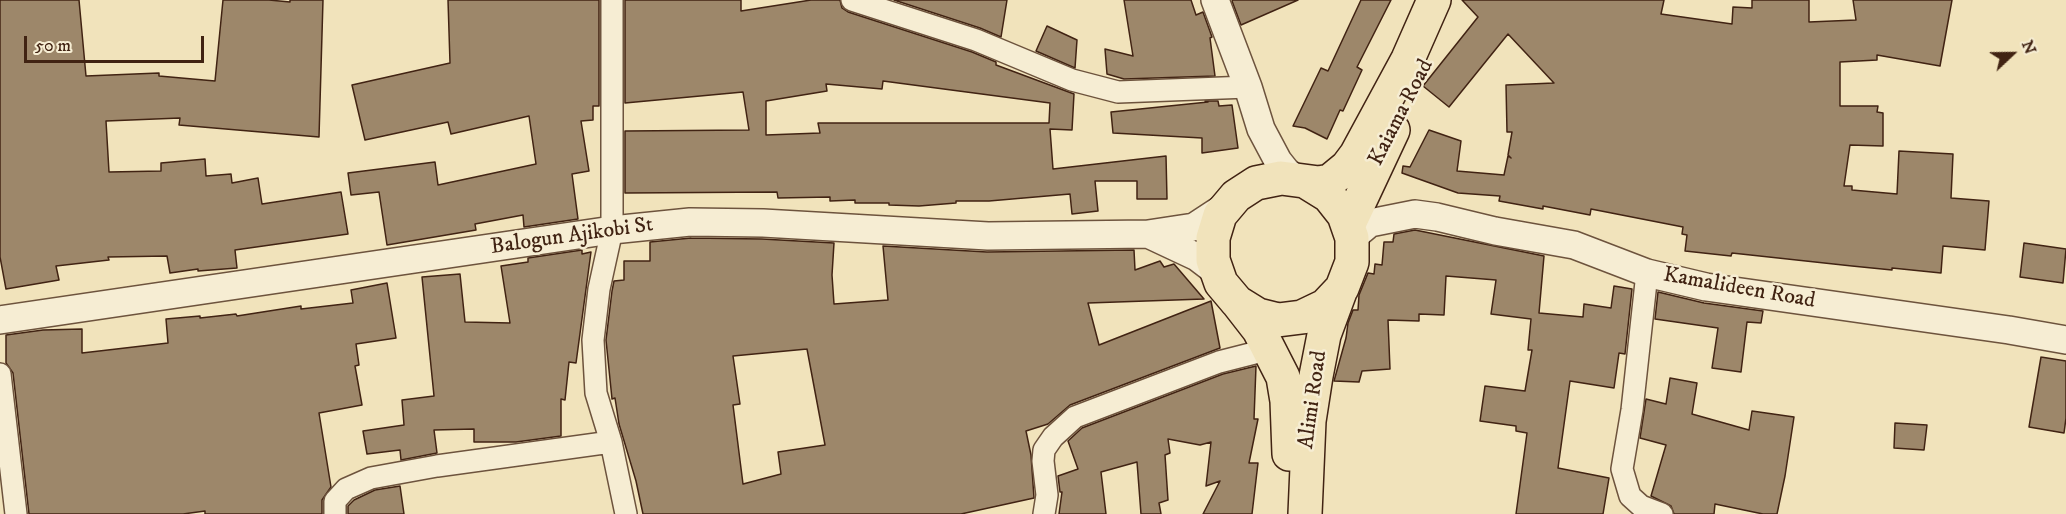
<!DOCTYPE html>
<html>
<head>
<meta charset="utf-8">
<style>
	body { margin:0 }
	#map { position:relative; width:2066px; height:514px; overflow:hidden; background:#f1e3bb; font-family:"IM FELL DW Pica",serif }
	canvas { display:block }
	.north { position:absolute; left:1982px; top:24px; width:60px; height:60px; -webkit-text-stroke:4px #f6edd3; paint-order:stroke; rotate:68deg; font-size:16px; font-weight:700; line-height:24px; text-align:center; color:#412313 }
	.north::after { content:''; display:block; margin:auto; width:21px; height:27px; background:#412313; clip-path:polygon(50% 0,100% 100%,50% 72%,0 100%) }
	.scale { position:absolute; left:24px; top:36px; width:180px; height:27px; box-sizing:border-box; border:3px solid #412313; border-top:0; padding-left:8px; font-size:18px; line-height:21px; white-space:nowrap; color:#412313; -webkit-text-stroke:4px #f6edd3; paint-order:stroke }
</style>
</head>
<body>
<div id="map">
<canvas width="2066" height="514"></canvas>
<div class="north">N</div>
<div class="scale">50 m</div>
</div>
<script>
const ctx = document.querySelector('canvas').getContext('2d');
ctx.lineJoin = 'round';
function paint(path, color) { ctx.fillStyle = color; ctx.fill(path, 'evenodd'); }
const shape = rows => new Path2D(rows.map(r => 'M' + r).join(''));
function stroke(path, color, width, dash) { ctx.strokeStyle = color; ctx.lineWidth = width; ctx.lineCap = dash ? 'butt' : 'round'; ctx.setLineDash(dash || []); ctx.stroke(path); }
function write(font, color, halo, rows, align = 'center') {
  ctx.font = font + ' "IM FELL DW Pica",serif'; ctx.lineWidth = 5; ctx.setLineDash([]); ctx.textBaseline = 'middle'; ctx.strokeStyle = halo; ctx.fillStyle = color; for (const [text, x, y, turn = 0] of rows) {
    ctx.save(); ctx.translate(x, y); ctx.rotate((+turn || 0) * Math.PI / 180); ctx.textAlign = isNaN(turn) ? turn : align; if (halo) ctx.strokeText(text, 0, 0); ctx.fillText(text, 0, 0); ctx.restore();
  }
}
const building = shape([
	[0,0,79,0,86,76,159,73,159,76,215,81,223,0,269,0,290,2,290,0,323,0,319,137,179,125,180,118,106,121,109,172,161,171,161,163,205,159,206,176,231,174,232,183,258,178,262,204,341,192,348,234,235,250,237,268,198,271,198,269,170,273,167,256,108,257,109,260,56,266,59,280,6,289,0,257,0,0],
	[448,0,599,0,599,106,593,106,593,120,581,121,589,171,572,174,578,219,524,227,523,215,475,224,476,230,387,245,379,192,351,195,348,173,435,162,438,185,536,164,529,116,451,134,448,122,365,140,352,85,450,63,448,0],
	[625,0,741,0,741,11,811,0,840,0,842,8,848,12,972,52,996,62,996,65,1074,94,1072,130,1050,129,1053,169,1166,156,1167,199,1137,199,1137,181,1095,181,1098,211,1072,214,1070,194,989,201,956,201,956,203,919,206,889,205,889,203,855,203,855,200,830,201,830,197,778,198,777,192,625,193,625,131,749,130,743,92,625,103,625,0],
	[883,81,1050,103,1049,123,818,123,820,133,766,135,766,101,827,91,826,84,882,89,883,81],
	[894,0,1007,0,1001,37,980,28,894,0],
	[1124,0,1191,0,1196,15,1203,12,1212,37,1210,38,1215,76,1124,79,1107,74,1105,49,1133,56,1124,0],
	[1233,0,1298,0,1241,25,1232,1,1233,0],
	[1361,0,1391,0,1357,67,1362,70,1343,111,1340,110,1327,139,1305,128,1293,126,1321,68,1328,71,1361,0],
	[1462,0,1664,0,1661,14,1732,24,1733,7,1752,8,1752,0,1809,0,1809,22,1856,20,1853,0,1952,0,1940,66,1877,55,1877,60,1840,62,1840,106,1878,106,1877,112,1883,113,1883,146,1850,145,1844,186,1852,186,1852,190,1897,194,1899,151,1953,154,1951,198,1989,201,1985,250,1943,246,1941,273,1892,268,1892,270,1852,266,1732,253,1731,256,1685,251,1687,235,1682,234,1683,227,1591,209,1590,215,1543,206,1543,209,1499,201,1500,196,1458,193,1402,173,1403,166,1410,167,1429,130,1461,141,1457,171,1504,175,1508,156,1511,158,1508,155,1512,132,1507,132,1506,85,1554,83,1508,34,1449,107,1423,86,1478,17,1462,0],
	[1047,26,1077,40,1075,68,1036,51,1047,26],
	[1205,101,1218,101,1219,106,1232,105,1238,148,1202,153,1202,138,1113,133,1111,112,1208,102,1205,101],
	[1415,230,1544,256,1539,313,1583,317,1584,304,1611,308,1614,286,1632,289,1625,354,1619,353,1614,388,1570,381,1558,468,1609,478,1603,514,1516,514,1527,433,1516,431,1516,426,1480,421,1485,386,1525,391,1532,350,1528,350,1531,319,1491,314,1496,280,1446,276,1444,315,1419,314,1419,321,1388,320,1390,369,1362,371,1359,382,1334,381,1346,338,1348,323,1353,310,1358,310,1359,295,1368,273,1374,274,1375,264,1382,265,1384,242,1393,242,1394,234,1415,230],
	[691,238,762,239,834,243,832,275,834,304,888,300,883,246,987,252,1134,250,1135,270,1160,261,1164,267,1174,264,1204,299,1088,303,1099,345,1211,301,1220,348,1070,405,1048,424,1026,431,1031,455,1034,498,961,514,643,514,636,481,619,424,615,398,612,399,606,340,612,291,614,281,624,280,624,261,650,261,650,242,691,238],
	[807,349,825,445,778,452,781,474,743,484,733,405,740,404,733,356,807,349],
	[2024,243,2066,249,2063,283,2020,277,2024,243],
	[582,250,582,254,591,252,576,363,569,362,565,400,561,399,561,436,516,442,474,442,474,429,434,430,437,453,401,460,400,450,367,454,363,431,404,425,402,400,434,396,422,277,460,274,465,322,510,323,501,266,528,262,528,258,582,250],
	[387,283,396,338,356,344,359,365,355,366,362,405,319,413,331,487,322,500,322,514,205,514,205,511,183,514,29,514,13,373,6,363,6,335,43,330,82,329,82,353,168,343,166,319,200,316,200,318,236,314,237,316,301,306,301,309,353,303,351,290,387,283],
	[1658,292,1704,303,1763,311,1761,323,1747,322,1741,372,1712,368,1718,328,1655,319,1658,292],
	[2041,357,2066,361,2066,418,2064,433,2029,427,2041,357],
	[1256,366,1254,419,1258,419,1249,463,1258,463,1252,514,1203,514,1220,481,1206,486,1211,442,1200,445,1168,439,1170,453,1165,455,1168,500,1159,503,1161,514,1141,514,1137,462,1101,472,1106,514,1059,514,1062,492,1060,492,1058,476,1078,469,1068,441,1082,428,1223,374,1256,366],
	[1670,378,1697,383,1692,414,1749,430,1752,411,1794,417,1785,476,1777,514,1763,514,1715,504,1714,514,1674,514,1671,506,1651,496,1666,445,1640,438,1646,399,1666,404,1670,378],
	[1895,423,1927,425,1924,450,1894,448,1895,423],
	[400,486,404,514,348,514,348,506,354,500,375,490,400,486]
]);
const minor = shape([
	[612,0,612,230,599,289,593,340,596,393,611,442,626,514],
	[852,0,976,40,1072,80,1118,92,1248,87],
	[1647,273,1632,410,1622,469,1630,496,1641,506,1662,514],
	[0,374,16,514],
	[335,514,335,501,346,489,371,478,437,466,611,442],
	[1044,514,1047,495,1043,461,1044,450,1053,437,1075,417,1219,362,1270,349]
]);
const tertiary = shape([
	[1215,0,1248,87,1261,129,1278,161,1286,171,1298,181],
	[1148,234,1197,257,1218,273],
	[1352,238,1370,223,1415,214,1437,217,1495,231,1574,245,1647,273,1706,287,2009,330,2066,340],
	[0,320,612,230,690,222,763,223,988,236,1148,234,1194,227,1229,204]
]);
const trunk = shape([
	[1308,183,1329,196,1344,215,1352,238,1352,262,1342,288,1325,306,1302,317,1278,320,1258,315,1237,302,1221,283,1213,260,1213,238,1220,215,1236,196,1256,183,1281,178,1319,183,1330,181,1347,167,1356,155,1408,59,1434,0],
	[1348,226,1393,130],
	[1238,303,1259,330,1283,377,1287,401,1289,454],
	[1305,514,1309,421,1316,376,1324,335,1341,289]
]);
const streetNames = [
	["Kaiama Road",1402,113,-63],
	["Balogun Ajikobi St",572,237,-8],
	["Kamalideen Road",1739,289,10],
	["Alimi Road",1314,400,-82]
];
paint(building, '#9d876a');
stroke(building, '#412313', 1.5);
stroke(minor, '#6d533d', 24);
stroke(tertiary, '#6d533d', 30);
stroke(trunk, '#412313', 36);
stroke(minor, '#f6edd3', 21);
stroke(tertiary, '#f6edd3', 27);
stroke(trunk, '#f1e3bb', 33);
write('22px', '#412313', '#f6edd3', streetNames);
</script>
</body>
</html>
